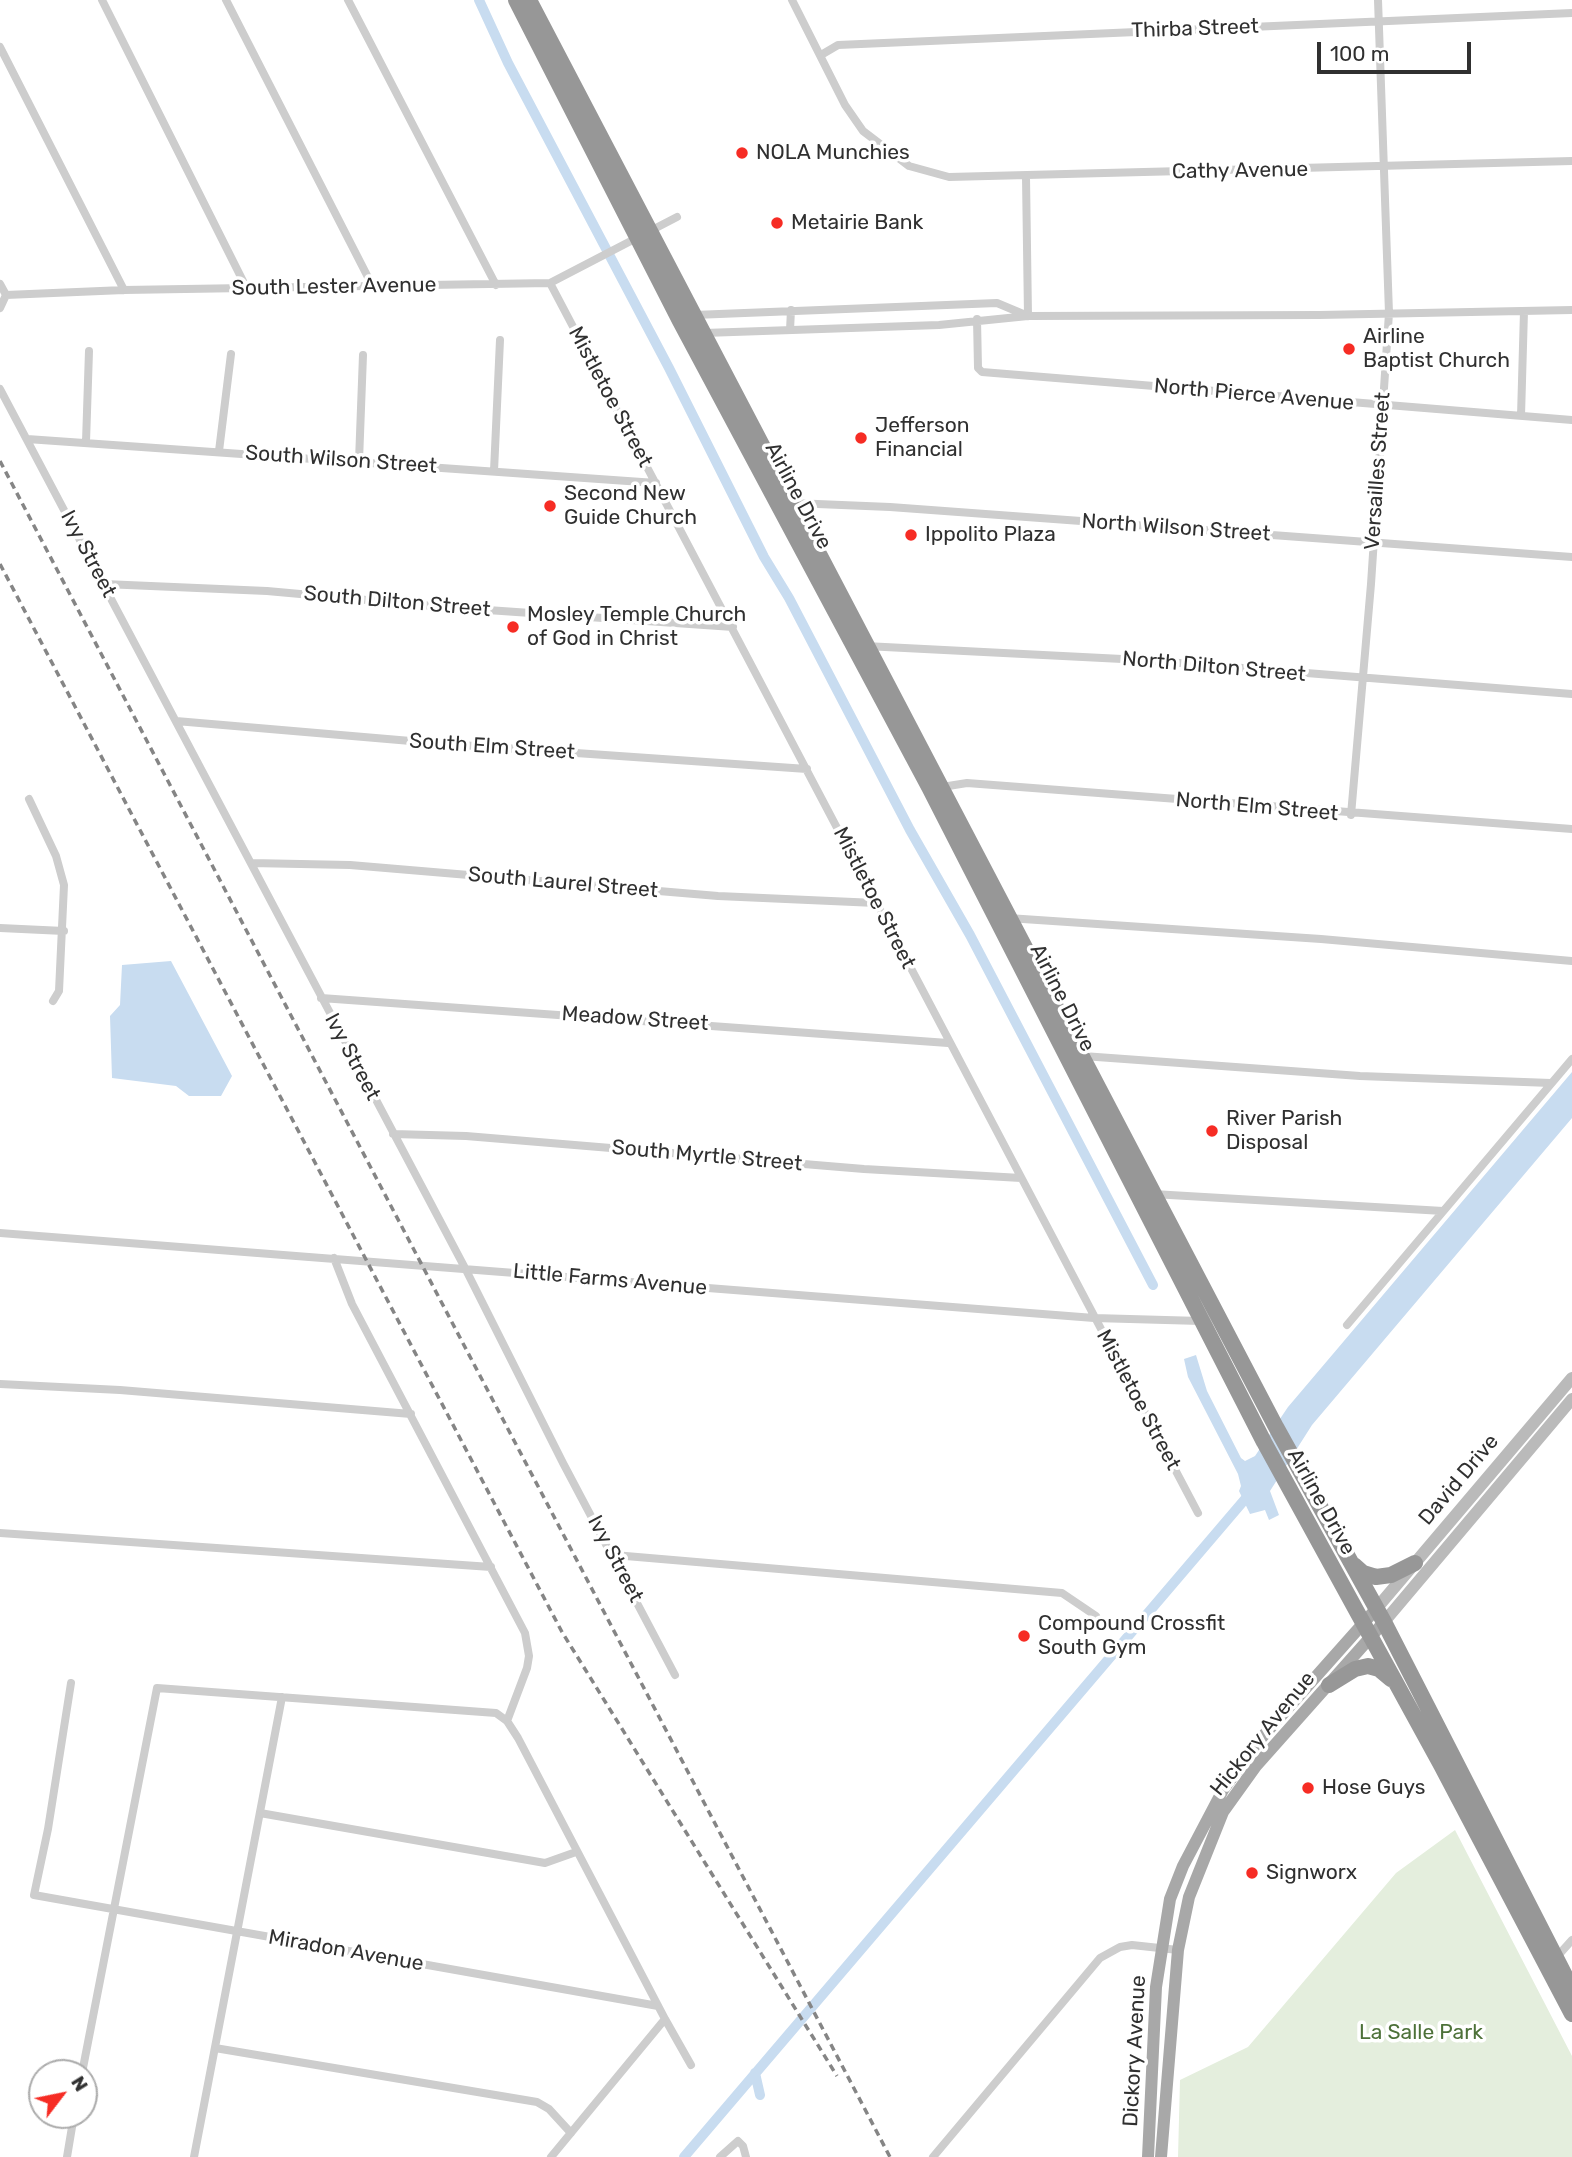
<!DOCTYPE html>
<html>
<head>
<meta charset="utf-8">
<style>
	body { margin:0 }
	#map { position:relative; width:1572px; height:2157px; overflow:hidden; background:#fff; font-family:Rubik,sans-serif }
	canvas { display:block }
	.north { position:absolute; left:28px; top:2059px; width:70px; height:70px; box-sizing:border-box; background:#fff; border:2px solid #acacac; border-radius:50%; rotate:58deg; font-size:19px; font-weight:700; line-height:28px; text-align:center; color:#303030 }
	.north::after { content:''; display:block; margin:auto; width:24px; height:32px; background:#f62c24; clip-path:polygon(50% 0,100% 100%,50% 72%,0 100%) }
	.scale { position:absolute; left:1317px; top:42px; width:154px; height:32px; box-sizing:border-box; border:4px solid #303030; border-top:0; padding-left:9px; font-size:21px; line-height:24px; white-space:nowrap; color:#303030; -webkit-text-stroke:5px #fff; paint-order:stroke }
</style>
</head>
<body>
<div id="map">
<canvas width="1572" height="2157"></canvas>
<div class="north">N</div>
<div class="scale">100 m</div>
</div>
<script>
const ctx = document.querySelector('canvas').getContext('2d');
ctx.lineJoin = 'round';
function paint(path, color) { ctx.fillStyle = color; ctx.fill(path, 'evenodd'); }
const shape = rows => new Path2D(rows.map(r => 'M' + r).join(''));
function stroke(path, color, width, dash) { ctx.strokeStyle = color; ctx.lineWidth = width; ctx.lineCap = dash ? 'butt' : 'round'; ctx.setLineDash(dash || []); ctx.stroke(path); }
function write(font, color, halo, rows, align = 'center') {
  ctx.font = font + ' Rubik,sans-serif'; ctx.lineWidth = 7; ctx.setLineDash([]); ctx.textBaseline = 'middle'; ctx.strokeStyle = halo; ctx.fillStyle = color; for (const [text, x, y, turn = 0] of rows) {
    ctx.save(); ctx.translate(x, y); ctx.rotate((+turn || 0) * Math.PI / 180); ctx.textAlign = isNaN(turn) ? turn : align; if (halo) ctx.strokeText(text, 0, 0); ctx.fillText(text, 0, 0); ctx.restore();
  }
}
const green = shape([
	[1455,1830,1572,2056,1572,2157,1178,2157,1180,2080,1248,2047,1396,1873]
]);
const water = shape([
	[171,961,232,1076,221,1096,189,1096,176,1086,112,1078,110,1016,120,1005,122,965],
	[1572,1072,1572,1118,1312,1425,1270,1491,1279,1515,1269,1520,1265,1510,1250,1514,1239,1491,1241,1486,1238,1474,1188,1377,1184,1359,1196,1355,1207,1391,1241,1458,1245,1461,1255,1456,1288,1407]
]);
const canal = shape([
	[479,0,508,63,669,368,764,557,789,598,910,830,970,935,1153,1285],
	[755,2073,760,2095],
	[684,2157,1252,1491]
]);
const street = shape([
	[102,0,247,289],
	[226,0,373,287],
	[348,0,496,285],
	[792,0,845,105,863,131,909,166,949,177,1572,161],
	[0,47,124,290],
	[821,55,838,45,1572,13],
	[1026,177,1028,316],
	[550,283,1198,1513],
	[0,284,6,295],
	[6,295,124,290,550,283,677,217],
	[0,308,6,295],
	[694,315,997,303,1028,316],
	[977,319,978,368,982,372,1572,420],
	[790,330,791,310],
	[704,333,939,325,1028,316,1319,315,1572,310],
	[0,389,465,1268,563,1463,675,1675],
	[1521,416,1524,311],
	[27,439,656,483],
	[86,442,89,351],
	[219,451,231,354],
	[359,461,363,355],
	[494,471,500,340],
	[793,503,890,507,1572,557],
	[104,584,267,591,444,607,733,627],
	[865,646,1142,660,1572,694],
	[176,721,446,744,807,769],
	[942,787,967,783,1572,829],
	[29,799,56,856,64,885,59,991,53,1001],
	[1351,815,1371,584,1389,313,1378,0],
	[251,863,350,865,718,896,876,903],
	[1008,918,1321,939,1572,961],
	[0,928,64,931],
	[321,998,948,1043],
	[1083,1056,1360,1076,1551,1083],
	[393,1134,466,1136,864,1169,1021,1178],
	[1153,1194,1443,1211],
	[0,1233,1094,1318,1201,1321],
	[334,1258,352,1304,525,1633,529,1656,527,1668,507,1721],
	[1347,1325,1572,1059],
	[0,1384,120,1390,411,1414],
	[0,1533,491,1567],
	[614,1555,1062,1593,1096,1616],
	[71,1683,48,1829,34,1895,658,2006],
	[260,1813,545,1863,576,1852],
	[1555,1959,1572,1940],
	[215,2048,537,2102,549,2109,571,2133],
	[82,2073,157,1688,496,1713,507,1721,518,1738,665,2019],
	[67,2157,74,2115],
	[194,2157,282,1697],
	[551,2157,665,2019,691,2065],
	[720,2157,738,2141,743,2146,746,2157],
	[933,2157,1100,1958,1120,1947,1132,1945,1178,1950]
]);
const secondary = shape([
	[1376,1609,1572,1378],
	[1384,1622,1572,1399]
]);
const primary = shape([
	[1148,2157,1156,1987,1170,1899,1183,1866,1223,1790,1256,1744,1376,1609],
	[1161,2157,1178,1950,1189,1897,1223,1812,1256,1766,1384,1622]
]);
const highway = shape([
	[516,0,680,321,929,787,1264,1442,1441,1765,1572,2014],
	[529,0,1276,1427,1384,1622,1572,1989],
	[1354,1565,1363,1573,1376,1577,1391,1575,1415,1563],
	[1329,1685,1355,1669,1368,1666,1379,1669,1391,1679]
]);
const rail = shape([
	[0,461,890,2157],
	[0,564,562,1632,837,2076]
]);
const markers = [
	[742,153,7,"#f62c24"],
	[777,223,7,"#f62c24"],
	[1349,349,7,"#f62c24"],
	[861,438,7,"#f62c24"],
	[550,506,7,"#f62c24"],
	[911,535,7,"#f62c24"],
	[513,627,7,"#f62c24"],
	[1212,1131,7,"#f62c24"],
	[1024,1636,7,"#f62c24"],
	[1308,1788,7,"#f62c24"],
	[1252,1873,7,"#f62c24"]
];
const streetNames = [
	["Thirba Street",1195,29,-2],
	["Cathy Avenue",1240,171,-1],
	["South Lester Avenue",334,287,-1],
	["North Pierce Avenue",1254,395,5],
	["Mistletoe Street",610,397,62],
	["South Wilson Street",341,460,4],
	["Versailles Street",1378,471,-86],
	["Airline Drive",798,496,62],
	["North Wilson Street",1176,528,4],
	["Ivy Street",88,554,62],
	["South Dilton Street",397,602,5],
	["North Dilton Street",1214,667,5],
	["South Elm Street",492,747,4],
	["North Elm Street",1257,807,5],
	["South Laurel Street",563,883,5],
	["Mistletoe Street",874,898,63],
	["Airline Drive",1062,998,63],
	["Meadow Street",635,1019,4],
	["Ivy Street",352,1057,62],
	["South Myrtle Street",707,1156,5],
	["Little Farms Avenue",610,1280,5],
	["Mistletoe Street",1138,1400,62],
	["David Drive",1459,1480,-50],
	["Airline Drive",1321,1502,61],
	["Ivy Street",615,1559,62],
	["Hickory Avenue",1263,1734,-51],
	["Miradon Avenue",346,1951,10],
	["Dickory Avenue",1135,2051,-87]
];
const poiNames = [
	["NOLA Munchies",756,153],
	["Metairie Bank",791,223],
	["Airline",1363,337],
	["Baptist Church",1363,361],
	["Jefferson",875,426],
	["Financial",875,450],
	["Second New",564,494],
	["Guide Church",564,518],
	["Ippolito Plaza",925,535],
	["Mosley Temple Church",527,615],
	["of God in Christ",527,639],
	["River Parish",1226,1119],
	["Disposal",1226,1143],
	["Compound Crossfit",1038,1624],
	["South Gym",1038,1648],
	["Hose Guys",1322,1788],
	["Signworx",1266,1873]
];
const parkNames = [
	["La Salle Park",1421,2033]
];
paint(green, '#e4eedd');
paint(water, '#c8dcf0');
stroke(canal, '#c8dcf0', 10);
stroke(street, '#cdcdcd', 8);
stroke(secondary, '#bababa', 12);
stroke(primary, '#a8a8a8', 12);
stroke(highway, '#979797', 16);
stroke(rail, '#858585', 3.5, [7, 5]);
for (const [x, y, r, color] of markers) { const dot = new Path2D(); dot.arc(x, y, r, 0, 2 * Math.PI); ctx.fillStyle = color; ctx.fill(dot); stroke(dot, '#fff', 2.5); }
write('21px', '#303030', '#fff', streetNames);
write('21px', '#303030', '#fff', poiNames, 'left');
write('21px', '#4d7139', '#fff', parkNames);
</script>
</body>
</html>
